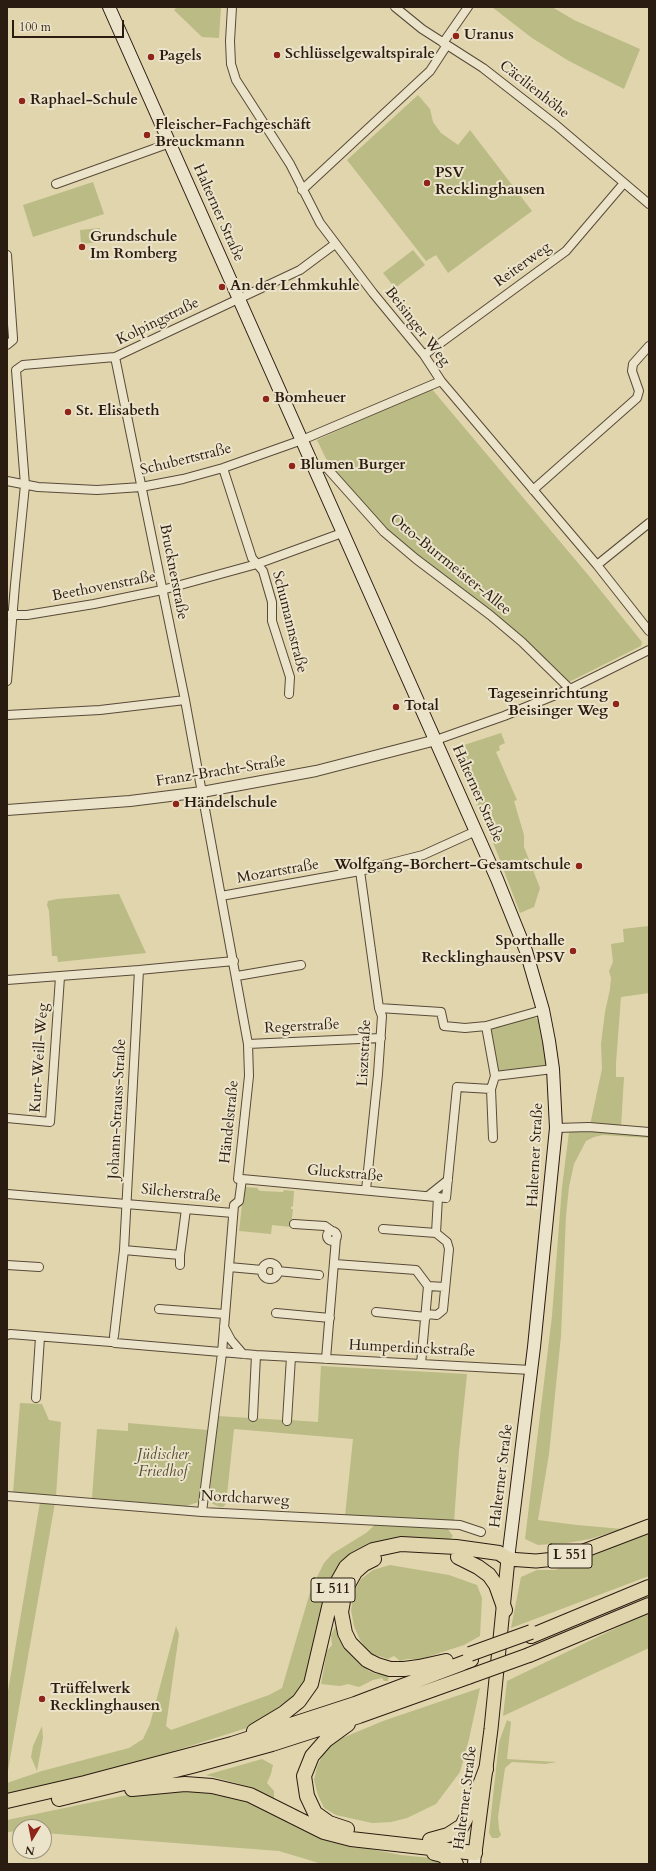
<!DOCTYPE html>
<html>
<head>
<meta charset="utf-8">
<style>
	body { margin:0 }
	#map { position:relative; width:656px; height:1871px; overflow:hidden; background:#e1d5ae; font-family:Cardo,serif }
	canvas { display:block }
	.frame { position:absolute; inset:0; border:8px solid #2b1c11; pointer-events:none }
	.north { position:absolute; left:12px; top:1819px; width:40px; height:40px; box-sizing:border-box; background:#ece4ca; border:1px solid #9f9480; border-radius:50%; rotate:190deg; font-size:11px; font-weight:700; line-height:16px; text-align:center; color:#2b1c11 }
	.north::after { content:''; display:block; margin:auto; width:14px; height:18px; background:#8f2418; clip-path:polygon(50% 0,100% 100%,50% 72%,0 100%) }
	.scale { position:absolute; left:12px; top:20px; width:112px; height:18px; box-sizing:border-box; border:2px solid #2b1c11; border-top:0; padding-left:5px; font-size:12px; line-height:14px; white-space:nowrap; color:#2b1c11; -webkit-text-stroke:3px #ece4ca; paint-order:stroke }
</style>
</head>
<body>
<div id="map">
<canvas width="656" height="1871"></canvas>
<div class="frame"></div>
<div class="north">N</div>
<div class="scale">100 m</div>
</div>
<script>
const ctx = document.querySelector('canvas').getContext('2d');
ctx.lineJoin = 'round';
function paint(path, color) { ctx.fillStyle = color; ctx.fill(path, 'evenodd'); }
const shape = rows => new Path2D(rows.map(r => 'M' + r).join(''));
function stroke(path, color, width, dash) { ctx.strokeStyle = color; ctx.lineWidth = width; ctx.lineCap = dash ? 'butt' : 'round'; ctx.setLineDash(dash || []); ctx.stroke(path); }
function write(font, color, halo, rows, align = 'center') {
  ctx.font = font + ' Cardo,serif'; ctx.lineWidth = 4; ctx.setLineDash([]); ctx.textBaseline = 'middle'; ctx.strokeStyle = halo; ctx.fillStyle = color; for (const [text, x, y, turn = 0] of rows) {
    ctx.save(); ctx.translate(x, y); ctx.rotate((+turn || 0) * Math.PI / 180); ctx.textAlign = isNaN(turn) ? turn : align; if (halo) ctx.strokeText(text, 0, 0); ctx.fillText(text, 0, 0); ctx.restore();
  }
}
const green = shape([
	[177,7,221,7,219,38,202,37,174,10],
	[492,7,552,7,574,20,640,49,624,89,569,61,532,38],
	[418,95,430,109,433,122,441,133,458,145,470,130,532,211,448,273,436,255,426,261,347,160],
	[93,182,104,214,33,237,23,205],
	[100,228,102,242,81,244,80,230],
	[413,250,425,265,395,288,383,273],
	[431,388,589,576,642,642,641,646,567,683,389,532,331,469,317,440],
	[501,733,505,743,499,746,500,750,496,752,517,800,514,801,524,835,524,847,540,888,534,907,520,913,498,855,456,751,461,746],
	[119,894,146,953,58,962,57,956,52,956,49,911,47,905,48,901,57,899],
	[649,926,649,993,621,997,616,1063,616,1077,624,1077,621,1127,590,1125,602,1069,601,1044,605,1012,610,989,611,978,609,971,613,962,611,944,624,942,623,929],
	[532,1016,541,1021,547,1062,541,1069,499,1071,491,1029],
	[587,1131,649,1134,649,1138,603,1135,594,1137,586,1141,574,1164,569,1187,566,1216,561,1336,549,1454,538,1520,577,1525,622,1529,590,1539,567,1543,538,1545,525,1539,552,1316,562,1187,569,1132],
	[244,1187,258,1188,258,1190,262,1191,283,1192,284,1190,294,1191,293,1206,291,1207,291,1209,293,1209,291,1227,272,1225,271,1234,239,1231],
	[321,1366,467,1374,459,1451,454,1522,447,1528,453,1536,450,1539,402,1540,353,1558,310,1673,297,1694,250,1727,174,1751,157,1761,7,1797,7,1783,42,1771,129,1748,143,1739,150,1724,176,1626,179,1634,166,1726,171,1730,269,1695,282,1688,311,1589,324,1563,332,1554,366,1533,376,1524,345,1516,353,1439,234,1429,226,1504,223,1507,220,1507,213,1504,209,1501,217,1416,283,1420,283,1425,290,1425,290,1420,318,1422],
	[20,1403,42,1404,49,1420,61,1422,56,1496,13,1493],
	[128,1423,208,1430,199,1502,186,1506,92,1498,97,1429,128,1431],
	[40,1502,55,1503,7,1776,7,1697],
	[649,1533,649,1576,511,1628,521,1577,537,1570,555,1570,572,1564],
	[390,1565,449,1575,477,1585,482,1598,480,1636,464,1645,421,1659,407,1659,400,1661,394,1656,388,1659,369,1653,360,1640,354,1626,351,1610,354,1592,361,1579,373,1570],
	[649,1612,649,1648,503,1716,507,1681],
	[337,1624,362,1665,369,1671,376,1674,389,1673,388,1681,384,1681,382,1678,373,1680,359,1687,348,1684,340,1686,321,1684,327,1651,332,1645,331,1635],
	[480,1688,469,1739,460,1772,436,1804,407,1818,391,1822,372,1823,336,1815,324,1808,318,1795,314,1780,317,1767,325,1750,335,1741,383,1721],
	[507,1720,511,1722,507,1759,557,1762,545,1764,512,1762,505,1768,498,1817,499,1829,501,1835,498,1838,492,1838,489,1833,499,1742],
	[42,1726,43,1738,37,1771,31,1757,33,1746],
	[262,1759,273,1765,271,1774,267,1783,274,1791,274,1800,254,1788,206,1775],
	[168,1789,211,1791,249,1801,349,1845,401,1855,441,1859,447,1864,322,1864,279,1851,44,1833,44,1827,20,1827,20,1831,7,1832,7,1820,122,1796]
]);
const minor = shape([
	[232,7,230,41,231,64,236,80,290,164,320,223,373,293,424,355,441,381,597,565,649,631],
	[395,7,422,29,483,68,556,125,649,204],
	[443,43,468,7],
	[56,184,170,143],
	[302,190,430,71,447,45],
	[7,255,13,338,13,340,7,345],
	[424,355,566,251,624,183],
	[115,357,185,700,248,1044,249,1076,238,1179,242,1179],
	[223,468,252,558,263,571,272,602,272,621,290,677,289,694],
	[315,470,326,467,384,532,416,559,490,615,522,642,570,689],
	[7,481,38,487,97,490,141,487,183,479,223,468,302,440,441,381],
	[533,490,637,398,639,391,632,371,633,364,649,346],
	[597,565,649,523],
	[7,615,27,615,94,604,162,590,257,564,342,533],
	[7,681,15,585,25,485,16,370,23,365,115,357,300,270,335,244],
	[7,715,100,710,185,700],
	[436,740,504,716,570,689,649,650],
	[360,871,379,1008,382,1016,378,1074,366,1190],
	[221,896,360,871,423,855,476,831],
	[139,970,234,961],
	[237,976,301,965],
	[7,980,139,970,124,1250],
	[379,1008,441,1012,444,1026,465,1028,486,1026,543,1010],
	[486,1026,495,1076,553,1069],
	[248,1044,381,1038],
	[7,1118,50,1122,60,977],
	[556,1128,589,1127,649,1132],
	[493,1138,491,1089,495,1076],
	[242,1179,446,1198,457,1087,491,1089],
	[7,1194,233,1213],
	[428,1196,448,1180],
	[294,1224,325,1226,332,1231],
	[383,1229,436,1233],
	'327 1236a5 5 0 1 1 10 0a5 5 0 1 1-10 0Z',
	'262 1271a8 8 0 1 1 16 0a8 8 0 1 1-16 0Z',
	[335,1264,416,1270,428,1286,421,1364],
	[7,1265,39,1267],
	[180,1265,180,1255],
	[229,1267,262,1270],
	[277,1271,319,1275],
	[428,1286,445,1287],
	[159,1309,225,1314],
	[376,1312,426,1317],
	[276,1313,330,1318],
	[426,1314,437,1315,443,1310,449,1249,447,1242,436,1233,438,1197],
	[224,1327,231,1340,243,1354],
	[7,1335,10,1334,111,1342],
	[114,1336,124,1250,180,1255,186,1209],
	[115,1343,256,1355,531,1370],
	[326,1359,336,1238],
	[36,1398,40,1337],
	[253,1417,256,1355],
	[287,1421,291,1357],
	[7,1496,202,1512,460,1525,481,1532],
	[202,1512,222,1353,234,1205,239,1201,242,1179]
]);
const tertiary = shape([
	[7,810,130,801,202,792,316,771,436,740]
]);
const secondary = shape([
	[109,7,497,879,526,951,543,1010,549,1041,553,1069,556,1128,534,1347,508,1559],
	[474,1864,475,1853]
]);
const primary = shape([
	[475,1853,491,1729,508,1559,536,1561,555,1559,573,1555,649,1526]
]);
const trunk = shape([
	[458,1557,478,1567,489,1575,496,1585,505,1610],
	[374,1559,364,1564,355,1572,345,1590,341,1612,345,1633,350,1643,367,1660,377,1665,390,1669,404,1669,419,1667,446,1661],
	[531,1636,649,1587],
	[529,1655,649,1605],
	[254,1731,284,1713,299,1701,311,1684,333,1590,346,1567,354,1560,373,1550,401,1544,456,1547,499,1553,508,1559],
	[132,1789,185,1784,212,1786,250,1795,324,1832,351,1839,475,1853],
	[59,1799,192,1766,272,1744,359,1716,468,1677],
	[7,1801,85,1783,232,1744,355,1704,471,1660],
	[347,1829,329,1823,315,1813,307,1796,304,1776,312,1756,326,1740,348,1724],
	[430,1840,448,1835,462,1826,472,1806,486,1769],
	[434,1853,442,1855,456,1864]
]);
const trunkBridge = shape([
	[470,1654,531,1632],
	[468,1677,529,1655]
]);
const markers = [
	[456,36,4,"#8f2418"],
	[277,55,4,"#8f2418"],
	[151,57,4,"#8f2418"],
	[22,101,4,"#8f2418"],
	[147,135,4,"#8f2418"],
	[427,183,4,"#8f2418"],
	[82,247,4,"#8f2418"],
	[222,287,4,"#8f2418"],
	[266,399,4,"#8f2418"],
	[68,412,4,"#8f2418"],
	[292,466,4,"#8f2418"],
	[616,704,4,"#8f2418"],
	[396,707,4,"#8f2418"],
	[176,804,4,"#8f2418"],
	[579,866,4,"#8f2418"],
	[573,951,4,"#8f2418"],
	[42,1699,4,"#8f2418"]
];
const shields = [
	[570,1556,44],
	[333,1590,44]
];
const shieldNames = [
	["L 551",570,1556],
	["L 511",333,1590]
];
const poiNames = [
	["Uranus",464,36],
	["Schlüsselgewaltspirale",285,55],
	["Pagels",159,57],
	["Raphael-Schule",30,101],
	["Fleischer-Fachgeschäft",155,126],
	["Breuckmann",155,143],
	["PSV",435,174],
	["Recklinghausen",435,191],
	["Grundschule",90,238],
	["Im Romberg",90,255],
	["An der Lehmkuhle",230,287],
	["Bomheuer",274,399],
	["St. Elisabeth",76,412],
	["Blumen Burger",300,466],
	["Tageseinrichtung",608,695,"right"],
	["Beisinger Weg",608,712,"right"],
	["Total",404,707],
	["Händelschule",184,804],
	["Wolfgang-Borchert-Gesamtschule",571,866,"right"],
	["Sporthalle",565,942,"right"],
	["Recklinghausen PSV",565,959,"right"],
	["Trüffelwerk",50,1690],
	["Recklinghausen",50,1707]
];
const streetNames = [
	["Cäcilienhöhe",534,90,38],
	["Halterner Straße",218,213,66],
	["Reiterweg",523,265,-36],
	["Kolpingstraße",158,322,-26],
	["Beisinger Weg",417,327,52],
	["Schubertstraße",186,460,-14],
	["Otto-Burrmeister-Allee",450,565,39],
	["Brucknerstraße",173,572,79],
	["Beethovenstraße",104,587,-11],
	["Schumannstraße",289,622,76],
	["Franz-Bracht-Straße",221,772,-9],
	["Halterner Straße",477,794,66],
	["Mozartstraße",278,872,-10],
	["Regerstraße",302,1027,-3],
	["Lisztstraße",365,1053,-87],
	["Kurt-Weill-Weg",40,1058,-86],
	["Johann-Strauss-Straße",118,1109,-87],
	["Händelstraße",230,1122,-84],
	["Halterner Straße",536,1155,-87],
	["Gluckstraße",345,1174,5],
	["Silcherstraße",181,1194,6],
	["Humperdinckstraße",412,1349,3],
	["Halterner Straße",502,1476,-83],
	["Nordcharweg",245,1499,3],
	["Halterner Straße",466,1798,-83]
];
const parkNames = [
	["Jüdischer",163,1456],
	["Friedhof",163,1473]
];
paint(green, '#babb85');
stroke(minor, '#584a38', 10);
stroke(tertiary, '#584a38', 12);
stroke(secondary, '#2b1c11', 14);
stroke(primary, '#2b1c11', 15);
stroke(trunk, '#2b1c11', 16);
stroke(minor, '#ece4ca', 8);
stroke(tertiary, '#ece4ca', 10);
stroke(secondary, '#ece4ca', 12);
stroke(primary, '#e1d5ae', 13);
stroke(trunk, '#e1d5ae', 14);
stroke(trunkBridge, '#2b1c11', 16, []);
stroke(trunkBridge, '#e1d5ae', 14);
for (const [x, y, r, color] of markers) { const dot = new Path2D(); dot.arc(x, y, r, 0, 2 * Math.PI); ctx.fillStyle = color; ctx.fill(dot); stroke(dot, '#ece4ca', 1.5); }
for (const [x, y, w] of shields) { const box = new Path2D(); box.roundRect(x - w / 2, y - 12, w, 24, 3); ctx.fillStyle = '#ece4ca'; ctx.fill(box); stroke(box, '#2b1c11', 1); }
write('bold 14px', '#2b1c11', null, shieldNames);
write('bold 15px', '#2b1c11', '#ece4ca', poiNames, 'left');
write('15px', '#2b1c11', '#ece4ca', streetNames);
write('italic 15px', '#564c34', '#ece4ca', parkNames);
</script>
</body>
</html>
